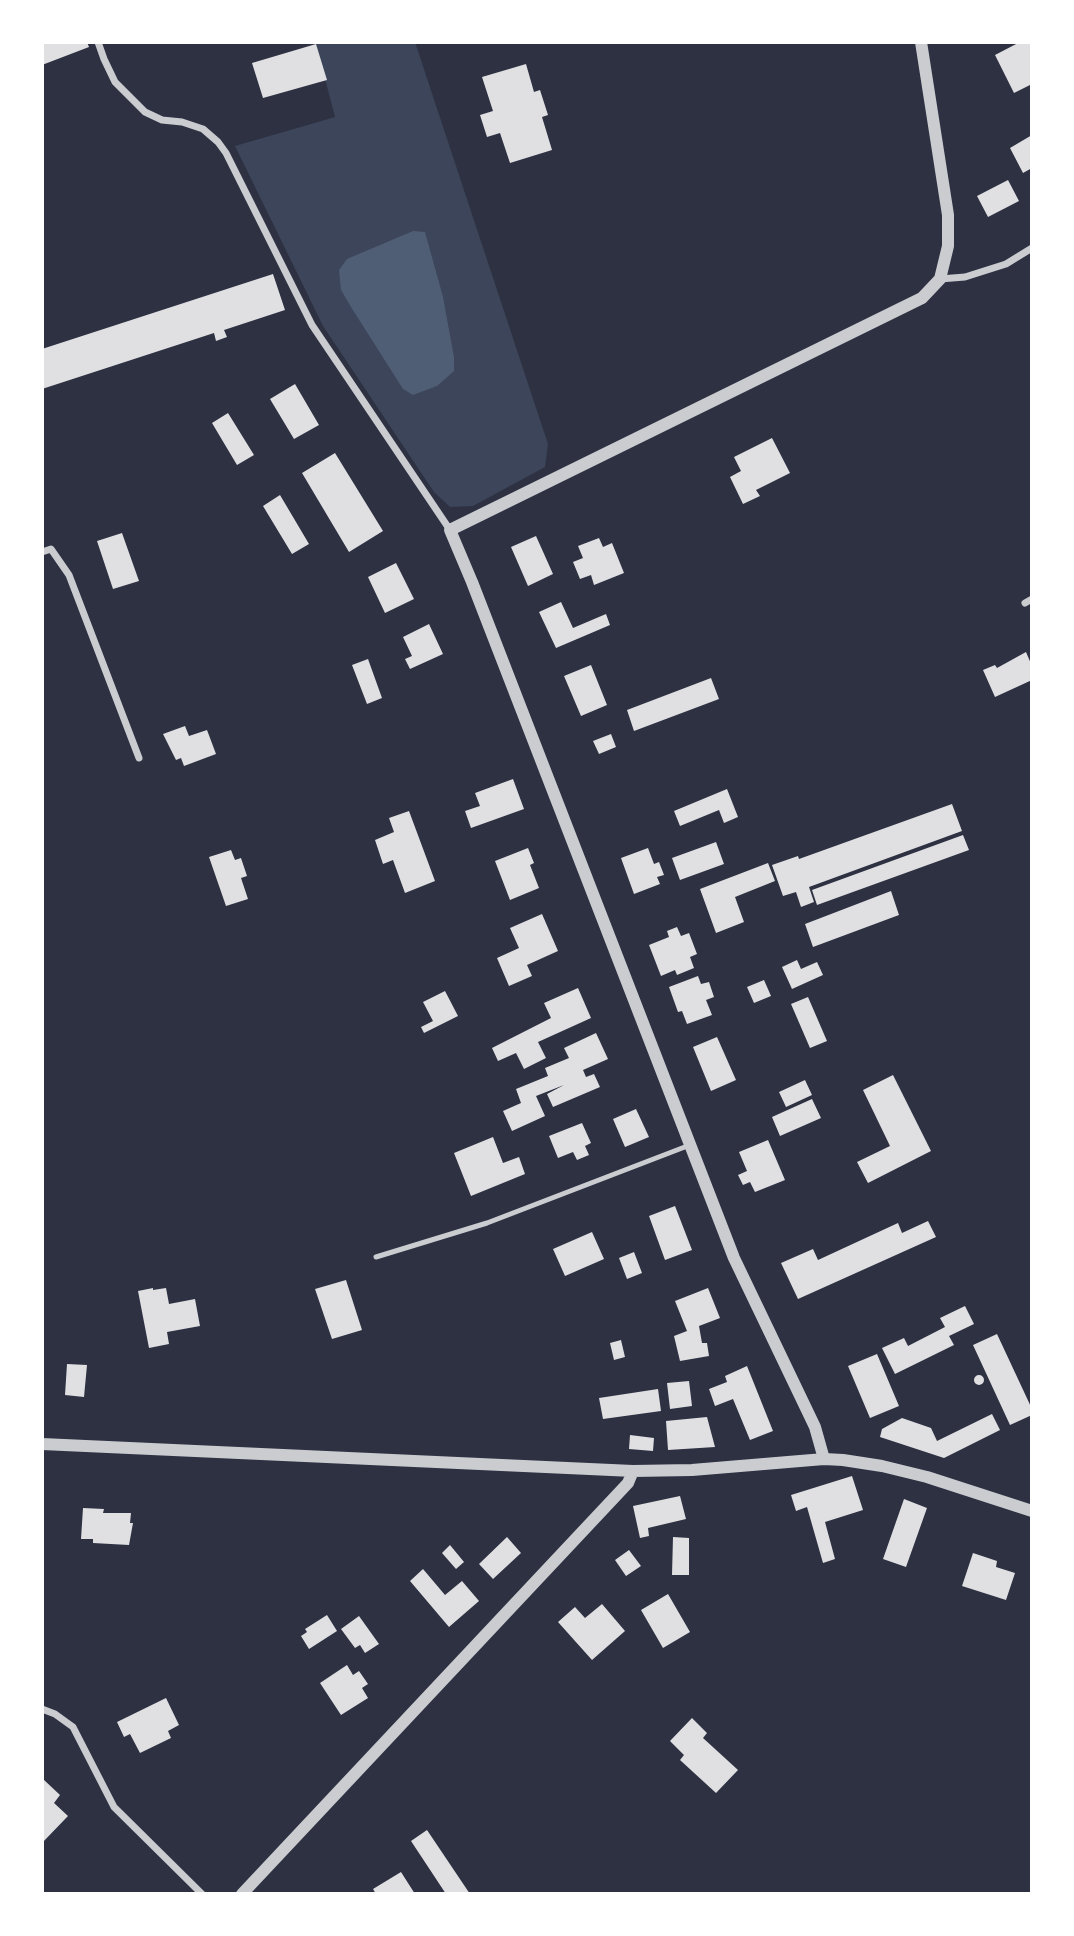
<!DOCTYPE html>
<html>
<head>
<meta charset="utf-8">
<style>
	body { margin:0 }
	#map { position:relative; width:1074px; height:1936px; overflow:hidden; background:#2d3142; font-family:"Golos Text",sans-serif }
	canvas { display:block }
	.frame { position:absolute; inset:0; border:44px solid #fff; pointer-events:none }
</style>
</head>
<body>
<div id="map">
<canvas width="1074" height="1936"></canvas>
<div class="frame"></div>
</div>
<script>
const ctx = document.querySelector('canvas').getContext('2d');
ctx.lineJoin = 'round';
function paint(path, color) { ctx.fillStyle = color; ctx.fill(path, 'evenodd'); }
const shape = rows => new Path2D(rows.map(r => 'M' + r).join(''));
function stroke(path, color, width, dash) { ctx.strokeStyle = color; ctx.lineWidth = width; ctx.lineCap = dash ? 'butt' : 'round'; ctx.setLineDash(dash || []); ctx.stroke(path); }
const green = shape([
	[323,42,415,42,548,444,545,467,473,506,450,507,434,492,323,326,235,146,335,117,316,44]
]);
const water = shape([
	[413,231,425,232,443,297,454,357,454,371,437,386,413,395,403,389,351,307,341,290,339,270,347,259]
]);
const building = shape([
	[42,42,87,42,89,47,42,65],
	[1020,42,1032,42,1032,84,1014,93,995,55],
	[316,44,327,80,263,98,252,63],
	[526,64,534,92,540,90,548,115,542,117,552,150,510,163,500,133,487,137,480,115,493,111,482,77],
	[1032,135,1032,168,1023,173,1010,148],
	[1008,180,1019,201,988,217,977,196],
	[273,274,285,310,224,330,227,337,216,341,214,333,42,389,42,349],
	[295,384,319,425,294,439,270,399],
	[228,413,254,455,237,465,212,423],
	[772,438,790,473,756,490,760,496,743,504,730,477,741,471,734,457],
	[335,453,383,531,349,552,302,473],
	[280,495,309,544,292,554,263,506],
	[122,533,139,581,113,589,97,541],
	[536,536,553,574,528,586,511,547],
	[599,538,603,547,612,543,624,573,594,585,591,575,580,579,573,562,583,558,578,546],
	[396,563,414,599,385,613,368,577],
	[561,602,573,628,606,614,610,625,556,648,539,612],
	[429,624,443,654,410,669,405,659,412,656,403,637],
	[1026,652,1032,666,1032,680,995,697,983,670,995,665,997,668],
	[368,659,382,698,367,704,352,665],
	[591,665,607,705,581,716,564,676],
	[711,678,719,699,634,731,627,710],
	[185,726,189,736,207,730,216,754,184,766,181,758,176,760,163,734],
	[611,734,616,747,599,754,593,741],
	[513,779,524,809,471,828,465,811,480,806,475,793],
	[727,789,738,817,724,823,719,810,680,826,674,811],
	[952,804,962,831,809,887,814,902,801,907,796,892,783,896,772,865,798,856,799,859],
	[409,811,435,881,405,893,393,860,383,864,375,840,394,832,389,818],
	[963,835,969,850,817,905,812,890],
	[716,842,724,864,680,880,672,858],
	[528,848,534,863,530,865,539,888,510,900,495,861],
	[648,848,654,864,659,862,664,875,657,877,660,884,634,894,621,858],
	[231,850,235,860,241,858,247,876,241,878,248,899,226,906,209,857],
	[768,863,775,881,735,897,744,922,716,933,700,889],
	[891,891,899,915,813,947,805,924],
	[542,914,558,951,527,965,532,976,509,986,497,958,519,948,510,928],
	[677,927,681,936,689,933,697,954,690,957,694,968,677,975,675,970,661,976,649,945,669,937,667,931],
	[797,960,801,969,817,962,823,975,792,989,782,967],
	[698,976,701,984,709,982,714,997,706,1000,712,1015,687,1024,682,1011,678,1012,669,987],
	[764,980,771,996,754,1003,747,987],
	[578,988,591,1018,538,1042,546,1058,524,1069,516,1053,498,1061,492,1048,551,1018,544,1003],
	[445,991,458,1016,424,1033,421,1027,433,1021,423,1002],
	[808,997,827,1041,810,1048,791,1004],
	[596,1033,608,1059,583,1070,586,1077,594,1074,600,1087,553,1107,547,1094,564,1085,536,1096,545,1116,512,1131,503,1111,521,1103,516,1089,548,1076,545,1068,569,1058,564,1048],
	[717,1037,736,1080,711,1091,693,1047],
	[893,1075,931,1151,868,1183,857,1162,890,1146,863,1090],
	[805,1080,812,1095,786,1107,779,1092],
	[812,1099,821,1118,780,1136,772,1117],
	[636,1109,649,1137,625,1147,613,1119],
	[582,1123,591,1143,585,1146,589,1155,577,1160,573,1152,558,1158,549,1136],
	[493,1137,503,1163,519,1157,525,1174,471,1196,454,1153],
	[768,1140,785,1180,755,1192,750,1182,743,1185,738,1175,747,1171,739,1152],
	[675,1206,692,1250,665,1260,649,1216],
	[928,1221,936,1237,798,1299,781,1263,813,1249,818,1260,898,1223,902,1233],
	[592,1232,604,1259,565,1276,553,1249],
	[634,1252,642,1273,627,1279,619,1258],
	[346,1280,362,1330,332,1339,315,1289],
	[153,1288,153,1290,166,1288,169,1304,195,1299,200,1326,167,1332,169,1344,149,1348,138,1291],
	[708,1288,720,1318,699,1326,702,1343,707,1343,709,1356,680,1361,674,1336,687,1331,675,1301],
	[965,1306,974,1324,949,1336,954,1345,895,1374,882,1348,904,1338,908,1346,945,1327,940,1318],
	[997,1334,1032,1409,1032,1415,1010,1425,973,1345],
	[621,1340,625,1357,614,1360,610,1343],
	[877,1354,899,1406,870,1418,848,1366],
	[67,1364,87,1365,84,1397,65,1395],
	[747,1366,773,1431,750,1440,733,1399,715,1406,709,1389,727,1382,725,1376],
	'974 1380a5 5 0 1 1 10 0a5 5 0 1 1-10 0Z',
	[689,1381,692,1406,670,1409,667,1383],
	[658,1389,661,1411,603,1419,599,1398],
	[992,1414,1000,1430,944,1458,880,1437,882,1429,902,1418,931,1428,937,1441],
	[707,1417,715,1447,668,1450,666,1421],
	[630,1435,654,1438,653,1451,629,1449],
	[852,1476,863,1510,825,1522,835,1559,823,1563,807,1507,796,1511,791,1495],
	[680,1496,686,1519,648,1528,649,1536,640,1538,633,1506],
	[904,1499,927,1508,906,1567,883,1559],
	[83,1508,104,1509,103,1513,131,1513,130,1523,133,1523,129,1545,93,1543,93,1539,81,1539],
	[507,1537,521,1553,493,1579,479,1564],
	[673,1537,689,1538,689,1575,672,1575],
	[450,1545,464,1562,456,1569,442,1553],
	[629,1550,641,1566,626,1576,615,1560],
	[973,1553,997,1561,996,1567,1015,1573,1006,1600,962,1586],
	[423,1569,445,1595,462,1581,479,1601,449,1627,410,1581],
	[668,1594,690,1632,663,1648,641,1610],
	[602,1604,625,1631,592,1660,558,1622,575,1607,585,1618],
	[327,1615,337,1631,309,1649,301,1636,307,1632,305,1629],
	[359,1616,379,1644,365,1653,360,1645,355,1648,341,1629],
	[347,1665,353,1675,359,1671,368,1684,362,1688,368,1698,341,1715,320,1683],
	[166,1698,179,1725,168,1731,171,1738,140,1753,130,1734,124,1737,117,1722],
	[692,1718,707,1733,703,1738,738,1770,716,1793,680,1760,684,1755,670,1741],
	[43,1779,60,1795,54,1803,68,1816,42,1843],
	[427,1830,470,1894,446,1894,411,1841],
	[401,1872,415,1894,376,1894,373,1889]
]);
const service = shape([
	[376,1257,487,1223,690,1145]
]);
const minor = shape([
	[98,42,104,59,115,82,145,112,162,120,182,122,203,129,218,142,226,153,312,325,450,530],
	[940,279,965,277,1006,264,1032,248],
	[42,552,51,549,69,575,139,758],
	[1025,603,1032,599],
	[42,1709,55,1714,73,1727,114,1807,202,1894]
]);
const tertiary = shape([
	[42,1444,633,1471,692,1470,824,1459,843,1460,882,1466,927,1477,1032,1511],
	[824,1459,815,1427,734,1258,472,582,450,530,922,298,940,279,948,246,948,215,921,42],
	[242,1894,628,1483,633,1471]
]);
paint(green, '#3c4559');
paint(water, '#4f5d75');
paint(building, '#e0e0e3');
stroke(service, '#caccd0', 5);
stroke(minor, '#caccd0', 7);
stroke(tertiary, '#caccd0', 12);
</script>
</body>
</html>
